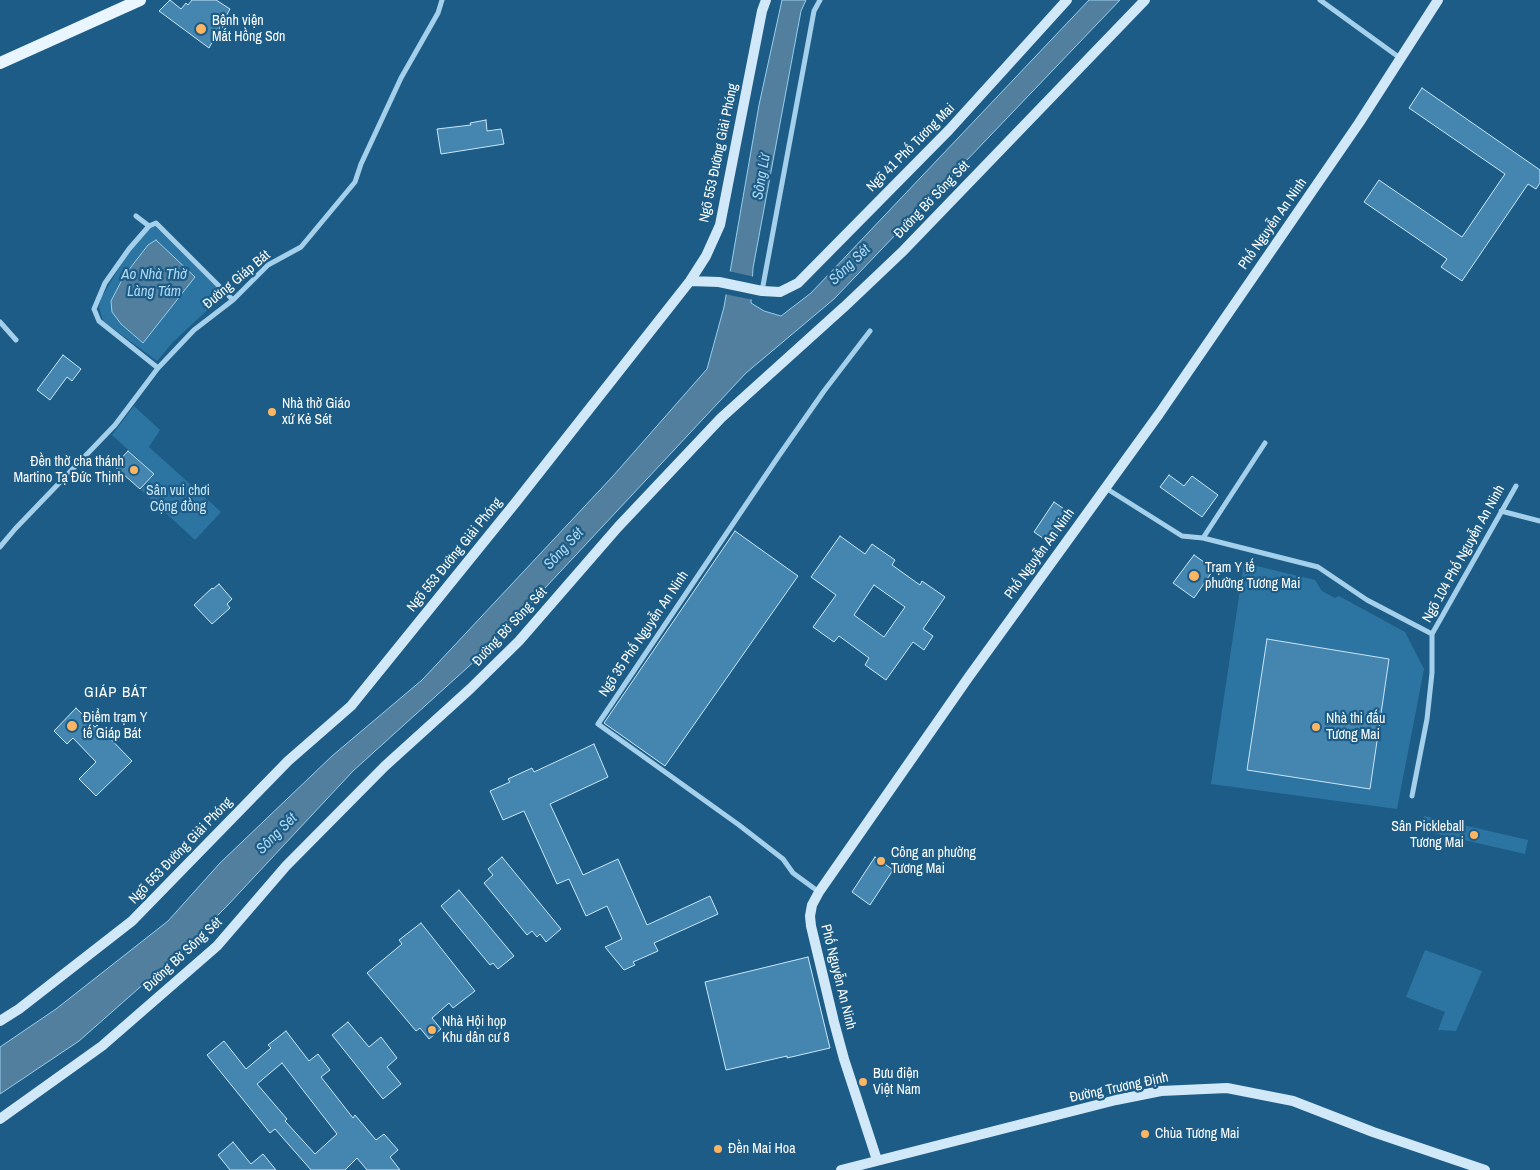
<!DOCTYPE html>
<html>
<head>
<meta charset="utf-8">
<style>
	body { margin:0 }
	canvas { display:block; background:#1c5c86 }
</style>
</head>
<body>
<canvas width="1540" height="1170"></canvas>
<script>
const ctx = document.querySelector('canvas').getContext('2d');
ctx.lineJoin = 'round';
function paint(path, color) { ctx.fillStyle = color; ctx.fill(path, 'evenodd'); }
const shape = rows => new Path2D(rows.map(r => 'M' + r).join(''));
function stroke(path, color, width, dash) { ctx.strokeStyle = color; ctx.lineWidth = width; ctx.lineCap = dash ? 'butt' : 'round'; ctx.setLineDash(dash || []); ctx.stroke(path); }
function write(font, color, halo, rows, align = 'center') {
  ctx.font = font + ' "Archivo Narrow",sans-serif'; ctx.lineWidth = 4.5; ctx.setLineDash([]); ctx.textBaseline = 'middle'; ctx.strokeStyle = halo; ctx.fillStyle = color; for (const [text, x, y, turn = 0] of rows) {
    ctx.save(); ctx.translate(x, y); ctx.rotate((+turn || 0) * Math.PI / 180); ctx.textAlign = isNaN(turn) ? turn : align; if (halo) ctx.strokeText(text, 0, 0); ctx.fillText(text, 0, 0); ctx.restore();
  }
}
const green = shape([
	[150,226,155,226,220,290,220,296,215,303,173,342,157,361,103,321,99,307,101,298,130,250],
	[134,406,160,430,149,447,221,512,195,540,141,490,155,474,112,435],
	[1244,563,1315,580,1322,591,1335,598,1339,596,1405,632,1424,669,1397,809,1211,784],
	[1424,816,1528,840,1525,854,1421,830],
	[1425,950,1482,971,1456,1031,1438,1030,1445,1012,1406,997]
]);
const water = shape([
	[782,0,806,0,801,11,753,268,751,303,764,311,781,316,811,293,1089,0,1120,0,834,299,746,373,488,649,353,771,227,906,189,944,79,1041,0,1094,0,1047,56,1009,168,921,220,863,332,756,422,680,613,476,707,369,724,307,759,105,782,0],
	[156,240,195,277,143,343,121,324,112,312,111,301,124,276,148,245,156,240]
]);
const pier = shape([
	[728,271,755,277,754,300,724,294]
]);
const building = shape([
	[170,0,181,9,186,3,188,5,192,0,216,0,230,9,209,48,159,11,170,0],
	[1422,88,1540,170,1540,183,1536,189,1528,184,1462,281,1441,267,1447,259,1364,202,1379,180,1462,237,1505,174,1409,108,1422,88],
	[486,120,487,131,501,129,504,144,441,154,437,129,471,125,470,123,486,120],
	[63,355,81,369,72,381,67,377,50,400,37,390,63,355],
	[128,451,154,474,140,489,114,466,128,451],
	[1169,475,1184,486,1192,476,1218,495,1202,517,1160,487,1169,475],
	[1054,502,1070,513,1050,543,1034,532,1054,502],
	[735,531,798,576,665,766,604,723,735,531],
	[840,536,865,554,872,544,895,560,892,565,920,585,922,581,945,597,923,629,933,636,924,650,913,642,886,680,865,665,869,658,839,636,834,642,813,627,836,595,811,577,840,536],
	[874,585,905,607,884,637,854,615,874,585],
	[1194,555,1214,569,1194,598,1173,583,1194,555],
	[219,584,232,599,227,604,230,608,212,624,194,605,212,588,213,589,219,584],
	[1267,639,1389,659,1370,789,1247,770,1267,639],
	[76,708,95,727,97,725,132,761,96,796,79,779,96,762,73,738,67,744,54,731,76,708],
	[594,744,608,777,550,804,583,875,618,859,647,925,710,896,718,914,654,943,658,951,633,962,635,965,624,970,605,947,622,939,607,906,586,916,569,879,557,884,524,811,503,820,490,791,510,782,508,779,532,768,534,772,594,744],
	[502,857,561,929,546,942,540,934,537,937,532,931,527,935,484,883,493,875,488,869,502,857],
	[875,857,893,870,870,905,852,892,875,857],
	[459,890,514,956,498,969,493,963,490,965,441,906,459,890],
	[421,923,475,991,453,1008,449,1003,432,1018,441,1029,429,1039,420,1028,416,1031,367,973,402,944,399,940,421,923],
	[808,957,830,1048,787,1058,787,1056,726,1070,705,982,808,957],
	[348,1022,369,1047,381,1037,397,1058,387,1067,401,1084,383,1099,332,1035,348,1022],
	[286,1031,309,1061,318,1054,330,1070,321,1077,353,1118,355,1115,376,1140,384,1134,398,1150,390,1157,400,1170,367,1170,357,1158,345,1170,311,1170,275,1129,270,1133,207,1055,224,1041,246,1069,271,1048,268,1045,286,1031],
	[282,1063,337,1134,315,1154,285,1121,287,1119,257,1084,282,1063],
	[233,1142,251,1164,263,1154,276,1170,230,1170,218,1155,233,1142]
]);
const street = shape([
	[1320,0,1400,58],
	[136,216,149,226],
	[762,291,814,11,820,0],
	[0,322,16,340],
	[158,368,99,321,94,309,105,283,129,249,149,226,156,223,233,300],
	[1104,487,1182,536,1203,538,1318,567,1367,600,1432,634],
	[1501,511,1540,521],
	[1203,538,1265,443],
	[0,547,15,529,115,425,158,368,194,330,233,300,268,265,301,247,355,182,361,164,401,78,438,13,442,0],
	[1412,796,1427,719,1432,673,1432,634,1516,486],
	[819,892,793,873,783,859,739,825,598,724,778,457,824,391,870,331]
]);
const secondary = shape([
	[690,281,719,282,762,291,780,292,798,283,949,130,1067,0],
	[0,1021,19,1009,132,921,288,761,351,706,516,502,690,281,706,256,720,225,762,11,766,0],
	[0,1119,102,1046,217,946,286,866,385,766,470,689,519,641,618,527,721,418,844,307,904,250,1145,0],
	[877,1160,844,1059,834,1022,811,926,810,916,812,905,819,892,968,678,1159,414,1225,318,1359,123,1438,0],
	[841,1170,1116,1100,1161,1091,1227,1088,1293,1101,1373,1132,1485,1170]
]);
const primary = shape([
	[0,63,140,0]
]);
const markers = [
	[201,29,6,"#fcb562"],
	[272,412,5,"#fcb562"],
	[134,470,5,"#fcb562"],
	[1194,576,6,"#fcb562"],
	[72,726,6,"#fcb562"],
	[1316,727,5,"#fcb562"],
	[1474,835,5,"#fcb562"],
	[881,861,5,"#fcb562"],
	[432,1030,5,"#fcb562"],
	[863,1082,5,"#fcb562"],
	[1145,1134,5,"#fcb562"],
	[718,1149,5,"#fcb562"]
];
const poiNames = [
	["Bệnh viện",212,21],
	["Mắt Hồng Sơn",212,37],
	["Nhà thờ Giáo",282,404],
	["xứ Kẻ Sét",282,420],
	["Đền thờ cha thánh",124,462,"right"],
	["Martino Tạ Đức Thịnh",124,478,"right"],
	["Trạm Y tế",1205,568],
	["phường Tương Mai",1205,584],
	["Điểm trạm Y",83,718],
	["tế Giáp Bát",83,734],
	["Nhà thi đấu",1326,719],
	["Tương Mai",1326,735],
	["Sân Pickleball",1464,827,"right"],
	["Tương Mai",1464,843,"right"],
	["Công an phường",891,853],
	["Tương Mai",891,869],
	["Nhà Hội họp",442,1022],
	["Khu dân cư 8",442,1038],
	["Bưu điện",873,1074],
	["Việt Nam",873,1090],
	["Chùa Tương Mai",1155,1134],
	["Đền Mai Hoa",728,1149]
];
const streetNames = [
	["Ngõ 41 Phố Tương Mai",911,148,-45],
	["Ngõ 553 Đường Giải Phóng",719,153,-78],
	["Đường Bờ Sông Sét",932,200,-46],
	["Phố Nguyễn An Ninh",1273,224,-55],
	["Đường Giáp Bát",237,280,-40],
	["Phố Nguyễn An Ninh",1040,554,-54],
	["Ngõ 104 Phố Nguyễn An Ninh",1464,554,-61],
	["Ngõ 553 Đường Giải Phóng",455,555,-51],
	["Đường Bờ Sông Sét",510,627,-47],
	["Ngõ 35 Phố Nguyễn An Ninh",644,634,-56],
	["Ngõ 553 Đường Giải Phóng",181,851,-46],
	["Đường Bờ Sông Sét",183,955,-43],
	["Phố Nguyễn An Ninh",838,977,76],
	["Đường Trương Định",1119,1088,-12]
];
const parkNames = [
	["Sân vui chơi",178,491],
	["Cộng đồng",178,507]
];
const waterNames = [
	["Sông Lừ",762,177,-80],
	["Sông Sét",850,265,-44],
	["Ao Nhà Thờ",154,275],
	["Làng Tám",154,292],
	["Sông Sét",564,549,-47],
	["Sông Sét",277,834,-45]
];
const neighbourhoodNames = [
	["GIÁP BÁT",116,693]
];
paint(green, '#2c75a3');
paint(water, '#527f9d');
stroke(water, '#97cded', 1);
paint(pier, '#1c5c86');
paint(building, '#4486af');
stroke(building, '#c9e6f8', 1);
stroke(street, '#a4d0eb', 5);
stroke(secondary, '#d0e8f8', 10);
stroke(primary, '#e9f5ff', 12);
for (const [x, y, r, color] of markers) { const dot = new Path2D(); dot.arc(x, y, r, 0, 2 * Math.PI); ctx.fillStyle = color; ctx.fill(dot); stroke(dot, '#1c5c86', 2); }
write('14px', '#fff', '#1c5c86', poiNames, 'left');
write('14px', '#fff', '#1c5c86', streetNames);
write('14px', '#c9e6f8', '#1c5c86', parkNames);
write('italic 15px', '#b0d9f3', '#1c5c86', waterNames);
ctx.letterSpacing = '1px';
write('15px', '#fff', '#1c5c86', neighbourhoodNames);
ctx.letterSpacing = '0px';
</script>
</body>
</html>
